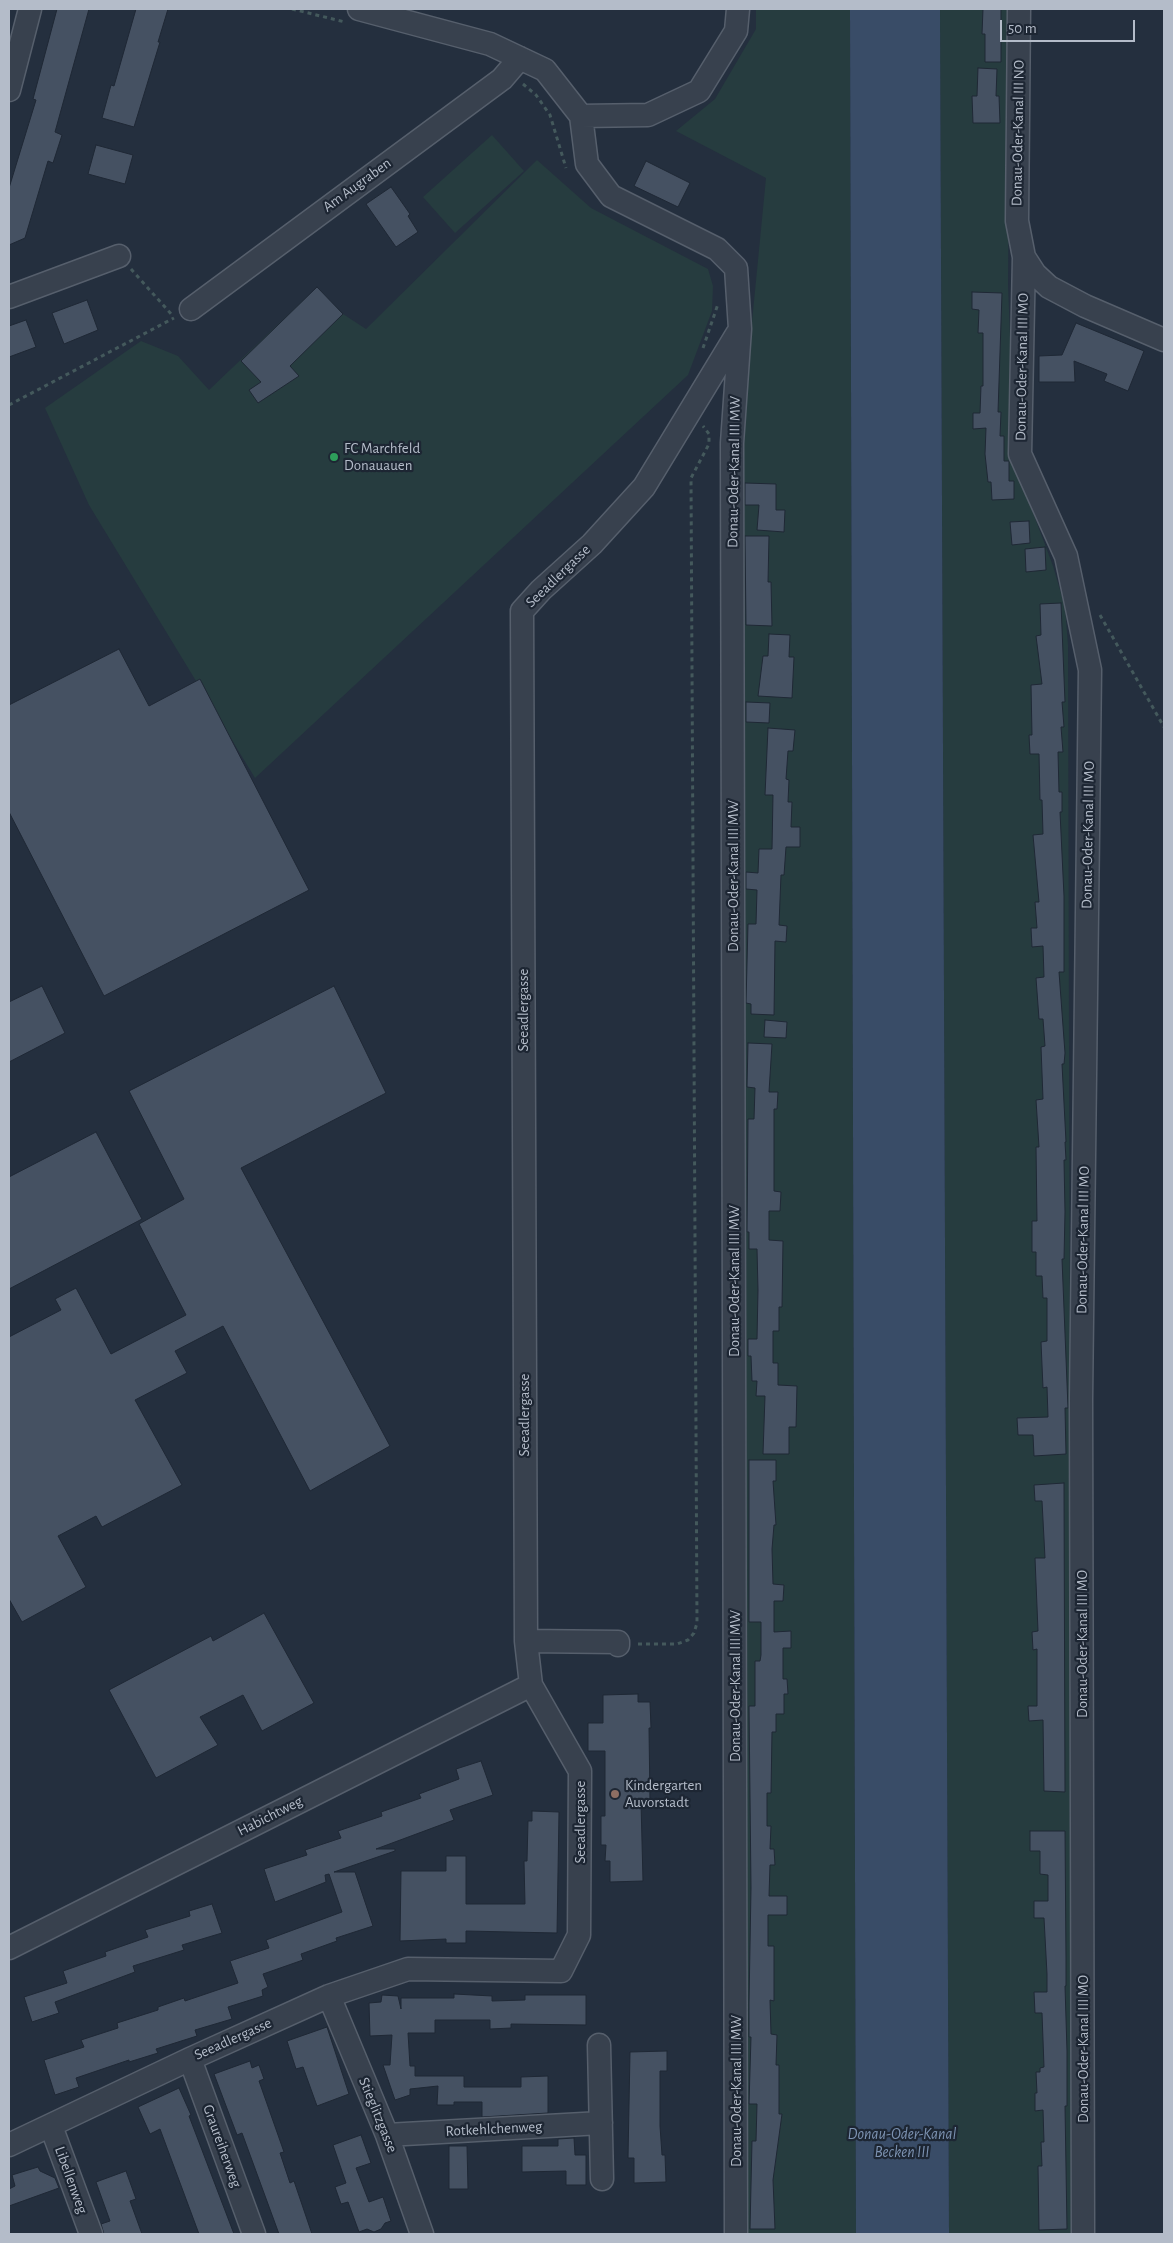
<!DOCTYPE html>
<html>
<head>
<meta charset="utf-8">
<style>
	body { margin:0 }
	#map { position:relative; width:1173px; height:2243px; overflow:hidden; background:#242f3e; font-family:"Alegreya Sans",sans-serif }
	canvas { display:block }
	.frame { position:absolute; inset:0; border:10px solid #b4bcc9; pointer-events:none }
	.scale { position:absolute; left:1000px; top:20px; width:135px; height:22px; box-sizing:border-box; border:2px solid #b4bcc9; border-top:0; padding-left:6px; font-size:15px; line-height:18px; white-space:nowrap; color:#b4bcc9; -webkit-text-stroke:4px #1d2633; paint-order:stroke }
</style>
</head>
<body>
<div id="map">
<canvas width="1173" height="2243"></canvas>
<div class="frame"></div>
<div class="scale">50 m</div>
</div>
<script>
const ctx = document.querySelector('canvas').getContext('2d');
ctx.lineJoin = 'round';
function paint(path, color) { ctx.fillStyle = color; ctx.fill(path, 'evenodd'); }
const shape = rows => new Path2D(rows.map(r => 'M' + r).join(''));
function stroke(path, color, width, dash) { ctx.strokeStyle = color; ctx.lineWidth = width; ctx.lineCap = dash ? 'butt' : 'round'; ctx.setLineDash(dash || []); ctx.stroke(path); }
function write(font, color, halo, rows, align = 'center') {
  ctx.font = font + ' "Alegreya Sans",sans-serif'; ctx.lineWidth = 4.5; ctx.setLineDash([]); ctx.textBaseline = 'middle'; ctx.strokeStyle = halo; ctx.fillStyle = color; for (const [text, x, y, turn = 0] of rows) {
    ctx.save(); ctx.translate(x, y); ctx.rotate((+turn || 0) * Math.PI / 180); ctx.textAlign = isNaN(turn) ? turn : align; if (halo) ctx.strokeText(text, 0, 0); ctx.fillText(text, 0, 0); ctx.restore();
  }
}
const green = shape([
	[756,9,850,9,856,2234,743,2234,740,445,766,178,676,131,715,99,756,29],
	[940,9,1010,9,1008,285,1015,465,1053,566,1065,607,1068,645,1072,2234,949,2234],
	[492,135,524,171,455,233,423,197],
	[537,160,591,208,708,269,713,286,712,311,688,375,255,778,89,505,45,408,141,341,178,356,209,390,317,287,343,314,366,329]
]);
const water = shape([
	[850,9,940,9,949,2234,856,2234]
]);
const building = shape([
	[57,9,89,9,55,132,62,135,53,163,48,161,25,238,9,245,9,188,36,100,33,99,57,9],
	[136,9,168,9,158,42,160,42,134,127,102,118,111,85,114,86,136,9],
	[983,9,1001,9,1001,62,985,62,985,34,982,34,983,9],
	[978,68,997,69,996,96,999,96,1000,123,973,123,972,96,977,96,978,68],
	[96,145,133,155,125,184,88,174,96,145],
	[646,161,690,183,678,207,634,186,646,161],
	[391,187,410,214,408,216,418,232,396,247,366,204,391,187],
	[317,287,343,314,290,366,299,376,258,403,249,390,261,382,241,361,317,287],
	[972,292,1002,293,998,412,1001,412,1000,436,1004,436,1004,461,1009,461,1009,481,1014,481,1014,499,992,500,991,482,988,482,985,454,986,428,973,429,973,413,980,413,981,386,983,386,983,333,978,333,979,310,972,309,972,292],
	[87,300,98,330,64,344,52,313,87,300],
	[26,320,36,347,9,357,9,326,26,320],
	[1076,323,1144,351,1128,391,1104,381,1107,374,1074,361,1075,382,1039,382,1039,356,1062,355,1076,323],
	[745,483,776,484,776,510,785,510,784,532,757,530,759,505,745,505,745,483],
	[1029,521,1030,543,1012,545,1010,522,1029,521],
	[745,536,769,536,768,582,771,582,772,626,746,625,745,536],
	[1045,547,1046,570,1026,572,1025,549,1045,547],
	[1061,603,1065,702,1062,702,1064,727,1061,727,1063,752,1058,752,1059,792,1062,792,1062,812,1060,812,1064,896,1064,972,1059,972,1065,1053,1064,1064,1062,1064,1066,1142,1065,1142,1066,1160,1064,1160,1065,1212,1064,1259,1062,1259,1068,1408,1065,1408,1066,1454,1034,1456,1033,1435,1018,1435,1017,1418,1048,1417,1047,1387,1043,1388,1041,1342,1047,1341,1047,1298,1043,1298,1042,1276,1036,1276,1036,1252,1032,1252,1032,1221,1037,1221,1036,1147,1039,1147,1036,1100,1043,1099,1041,1047,1045,1046,1043,1019,1039,1019,1036,978,1044,977,1043,946,1032,947,1031,928,1037,928,1035,902,1039,902,1033,835,1043,834,1042,800,1040,800,1039,754,1030,754,1029,735,1032,735,1031,685,1042,684,1036,636,1041,635,1040,604,1061,603],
	[769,634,790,635,789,657,794,657,792,698,758,696,763,656,768,656,769,634],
	[119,649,149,706,200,679,309,890,104,996,9,812,9,705,119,649],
	[746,702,770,703,769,723,746,722,746,702],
	[768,728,795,730,793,751,788,751,786,779,789,780,788,802,792,802,791,827,800,827,800,847,786,847,784,875,781,875,779,925,787,926,786,942,775,941,774,1015,751,1014,751,1004,746,1003,748,924,756,924,757,890,746,889,746,872,758,873,759,849,772,849,773,795,765,795,768,728],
	[42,986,65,1033,9,1062,9,1002,42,986],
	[334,986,386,1093,241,1168,390,1446,310,1491,223,1326,175,1351,187,1373,135,1400,182,1485,102,1527,96,1516,58,1536,86,1587,22,1622,9,1599,9,1337,61,1310,55,1299,76,1288,111,1354,186,1315,139,1224,184,1199,129,1091,334,986],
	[765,1020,787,1022,786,1038,764,1037,765,1020],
	[748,1043,772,1044,769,1092,778,1092,777,1109,774,1109,774,1191,781,1192,780,1211,769,1211,769,1240,783,1241,782,1307,779,1307,779,1331,773,1331,773,1363,778,1363,778,1385,797,1386,796,1427,789,1427,789,1454,763,1454,765,1396,756,1396,757,1381,752,1381,751,1356,748,1356,748,1339,757,1339,758,1290,757,1249,749,1249,749,1232,747,1232,748,1119,754,1119,755,1088,747,1087,748,1043],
	[96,1132,142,1219,9,1289,9,1177,96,1132],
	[749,1460,776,1460,776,1481,773,1481,776,1525,774,1525,772,1549,773,1584,784,1585,783,1601,774,1601,774,1632,791,1631,791,1648,783,1648,783,1679,787,1679,788,1694,784,1694,784,1714,776,1714,776,1732,772,1732,771,1793,767,1793,767,1826,771,1826,770,1849,774,1849,775,1865,770,1865,769,1896,787,1896,787,1915,768,1915,768,1946,774,1946,774,2001,770,2000,771,2034,777,2035,776,2065,779,2065,779,2114,782,2114,773,2180,775,2229,750,2229,752,2141,756,2141,757,2104,749,2104,751,2037,749,2037,749,2003,751,1888,749,1706,755,1706,755,1661,760,1661,761,1655,761,1622,749,1622,749,1460],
	[1064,1483,1065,1792,1044,1791,1043,1720,1029,1721,1028,1706,1037,1706,1037,1649,1033,1650,1032,1632,1038,1631,1035,1558,1045,1558,1042,1501,1035,1501,1034,1485,1064,1483],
	[264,1613,314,1703,262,1731,243,1695,200,1717,218,1745,156,1778,109,1690,211,1636,213,1641,264,1613],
	[638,1694,638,1702,650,1702,651,1728,649,1728,650,1802,641,1802,643,1881,610,1882,610,1861,605,1861,606,1845,601,1845,601,1816,605,1816,605,1751,588,1751,588,1723,603,1723,603,1695,638,1694],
	[481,1761,493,1795,450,1810,454,1820,376,1849,395,1849,395,1851,334,1872,355,1872,373,1926,336,1938,337,1941,301,1954,303,1960,263,1974,268,1987,262,1990,263,1996,228,2007,232,2019,195,2030,197,2036,156,2049,158,2053,129,2062,129,2060,76,2078,79,2087,55,2095,44,2060,84,2047,81,2040,118,2028,117,2023,158,2010,158,2007,184,1998,185,2001,238,1983,230,1961,269,1948,266,1940,342,1912,329,1874,325,1875,326,1882,275,1902,264,1869,307,1855,305,1850,341,1838,338,1831,382,1816,381,1812,421,1798,419,1794,459,1779,456,1769,481,1761],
	[532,1811,559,1812,557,1933,466,1931,466,1943,446,1943,446,1939,400,1941,401,1871,446,1871,446,1856,466,1856,466,1904,525,1904,524,1861,527,1861,528,1821,532,1821,532,1811],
	[1030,1831,1065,1831,1066,1959,1066,1986,1065,1986,1067,2051,1067,2106,1065,2106,1067,2229,1039,2230,1038,2166,1042,2166,1041,2142,1044,2142,1043,2110,1035,2111,1035,2093,1037,2093,1036,2072,1040,2072,1040,2068,1044,2067,1042,2013,1035,2013,1034,1992,1047,1992,1047,1974,1044,1918,1034,1918,1034,1901,1048,1901,1048,1875,1040,1874,1040,1851,1030,1851,1030,1831],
	[212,1904,222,1933,182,1945,184,1950,133,1966,135,1972,55,2002,59,2013,32,2022,24,1997,67,1983,63,1971,106,1956,105,1952,148,1937,145,1930,190,1916,189,1911,212,1904],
	[454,1994,492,1996,492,2001,525,2000,525,1995,586,1995,586,2025,511,2024,511,2028,490,2029,490,2020,435,2020,435,2033,408,2033,410,2066,415,2066,415,2076,464,2076,464,2087,521,2087,521,2077,548,2076,548,2113,482,2117,482,2102,454,2102,454,2105,437,2105,438,2086,410,2089,410,2095,395,2100,383,2065,390,2065,392,2035,370,2036,369,2003,381,2002,382,1995,398,1996,401,2009,401,1998,454,1998,454,1994],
	[327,2027,349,2094,317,2106,303,2067,296,2069,287,2041,327,2027],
	[667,2051,667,2071,660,2071,660,2126,662,2155,665,2155,666,2182,634,2183,634,2158,628,2158,630,2052,667,2051],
	[250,2061,252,2068,259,2065,264,2079,259,2081,284,2152,280,2153,290,2183,294,2181,312,2234,279,2234,242,2133,237,2135,214,2074,250,2061],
	[179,2088,191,2115,189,2116,234,2234,199,2234,160,2129,150,2134,138,2107,179,2088],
	[361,2135,371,2163,356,2168,369,2202,383,2197,391,2221,385,2223,381,2229,374,2232,367,2229,359,2232,348,2202,341,2204,335,2187,346,2183,333,2145,361,2135],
	[574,2138,575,2155,586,2155,586,2185,566,2185,566,2171,522,2172,522,2146,558,2146,558,2139,574,2138],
	[449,2146,467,2146,468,2189,449,2189,449,2146],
	[38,2167,40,2171,55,2178,59,2188,9,2206,9,2189,15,2186,12,2175,38,2167],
	[126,2171,136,2199,130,2201,142,2234,104,2234,101,2224,110,2221,96,2182,126,2171]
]);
const path = shape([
	[292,9,345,22],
	[523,84,536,95,550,115,566,168],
	[131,269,172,315],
	[703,348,718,304],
	[9,405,174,318],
	[1100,615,1164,727],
	[638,1644,677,1644,688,1640,694,1633,697,1623,691,478,709,444,709,434,703,426]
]);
const minor = shape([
	[359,9,490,44,545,70,581,116,587,164,611,196,717,249,736,268,740,329,732,443,736,2234],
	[1019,9,1017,221,1024,257,1020,454,1066,556,1090,670,1081,1399,1083,2234],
	[9,90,30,9],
	[581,116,648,115,699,91,736,31,738,9],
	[1024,257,1035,274,1049,287,1085,306,1164,340],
	[9,297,119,256],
	[191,309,502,79,520,58],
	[526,1641,618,1642,618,1645],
	[9,1948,531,1685],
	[329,1996,387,2135,422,2234],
	[599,2045,602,2179],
	[190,2059,254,2234],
	[51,2126,91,2234],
	[387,2135,601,2123],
	[9,2145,190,2059,329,1996,408,1969,561,1971,579,1935,580,1771,531,1685,526,1641,522,611,541,590,592,544,644,487,737,334]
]);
const markers = [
	[334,457,5,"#2e9e5b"],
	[615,1794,5,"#8d6e63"]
];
const streetNames = [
	["Donau-Oder-Kanal III NO",1018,133,-89],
	["Am Augraben",357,185,-36],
	["Donau-Oder-Kanal III MO",1022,367,-89],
	["Donau-Oder-Kanal III MW",734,472,-89],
	["Seeadlergasse",558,576,-44],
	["Donau-Oder-Kanal III MO",1088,835,-89],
	["Donau-Oder-Kanal III MW",733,876,-90],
	["Seeadlergasse",523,1010,-90],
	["Donau-Oder-Kanal III MO",1083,1240,-89],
	["Donau-Oder-Kanal III MW",734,1281,-90],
	["Seeadlergasse",524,1415,-90],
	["Donau-Oder-Kanal III MO",1082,1644,-90],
	["Donau-Oder-Kanal III MW",735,1686,-90],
	["Habichtweg",270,1816,-27],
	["Seeadlergasse",580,1822,-90],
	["Seeadlergasse",233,2039,-24],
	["Donau-Oder-Kanal III MO",1083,2049,-90],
	["Donau-Oder-Kanal III MW",736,2091,-90],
	["Stieglitzgasse",378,2115,68],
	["Rotkehlchenweg",494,2129,-3],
	["Graureiherweg",222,2146,70],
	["Libellenweg",71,2180,70]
];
const poiNames = [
	["FC Marchfeld",344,448],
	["Donauauen",344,465],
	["Kindergarten",625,1785],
	["Auvorstadt",625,1802]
];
const waterNames = [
	["Donau-Oder-Kanal",902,2134],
	["Becken III",902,2152]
];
paint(green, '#263c3f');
paint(water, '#394c67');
paint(building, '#455162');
stroke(building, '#1f2835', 1);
stroke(minor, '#565f6c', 25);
stroke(path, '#44595c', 3, [4, 4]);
stroke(minor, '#38414e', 22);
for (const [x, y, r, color] of markers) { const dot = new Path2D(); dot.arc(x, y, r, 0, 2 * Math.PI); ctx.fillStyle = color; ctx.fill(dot); stroke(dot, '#1d2633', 2); }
write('15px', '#b4bcc9', '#1d2633', streetNames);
write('15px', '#b4bcc9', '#1d2633', poiNames, 'left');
write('italic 16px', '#7c92b1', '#1d2633', waterNames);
</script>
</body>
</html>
